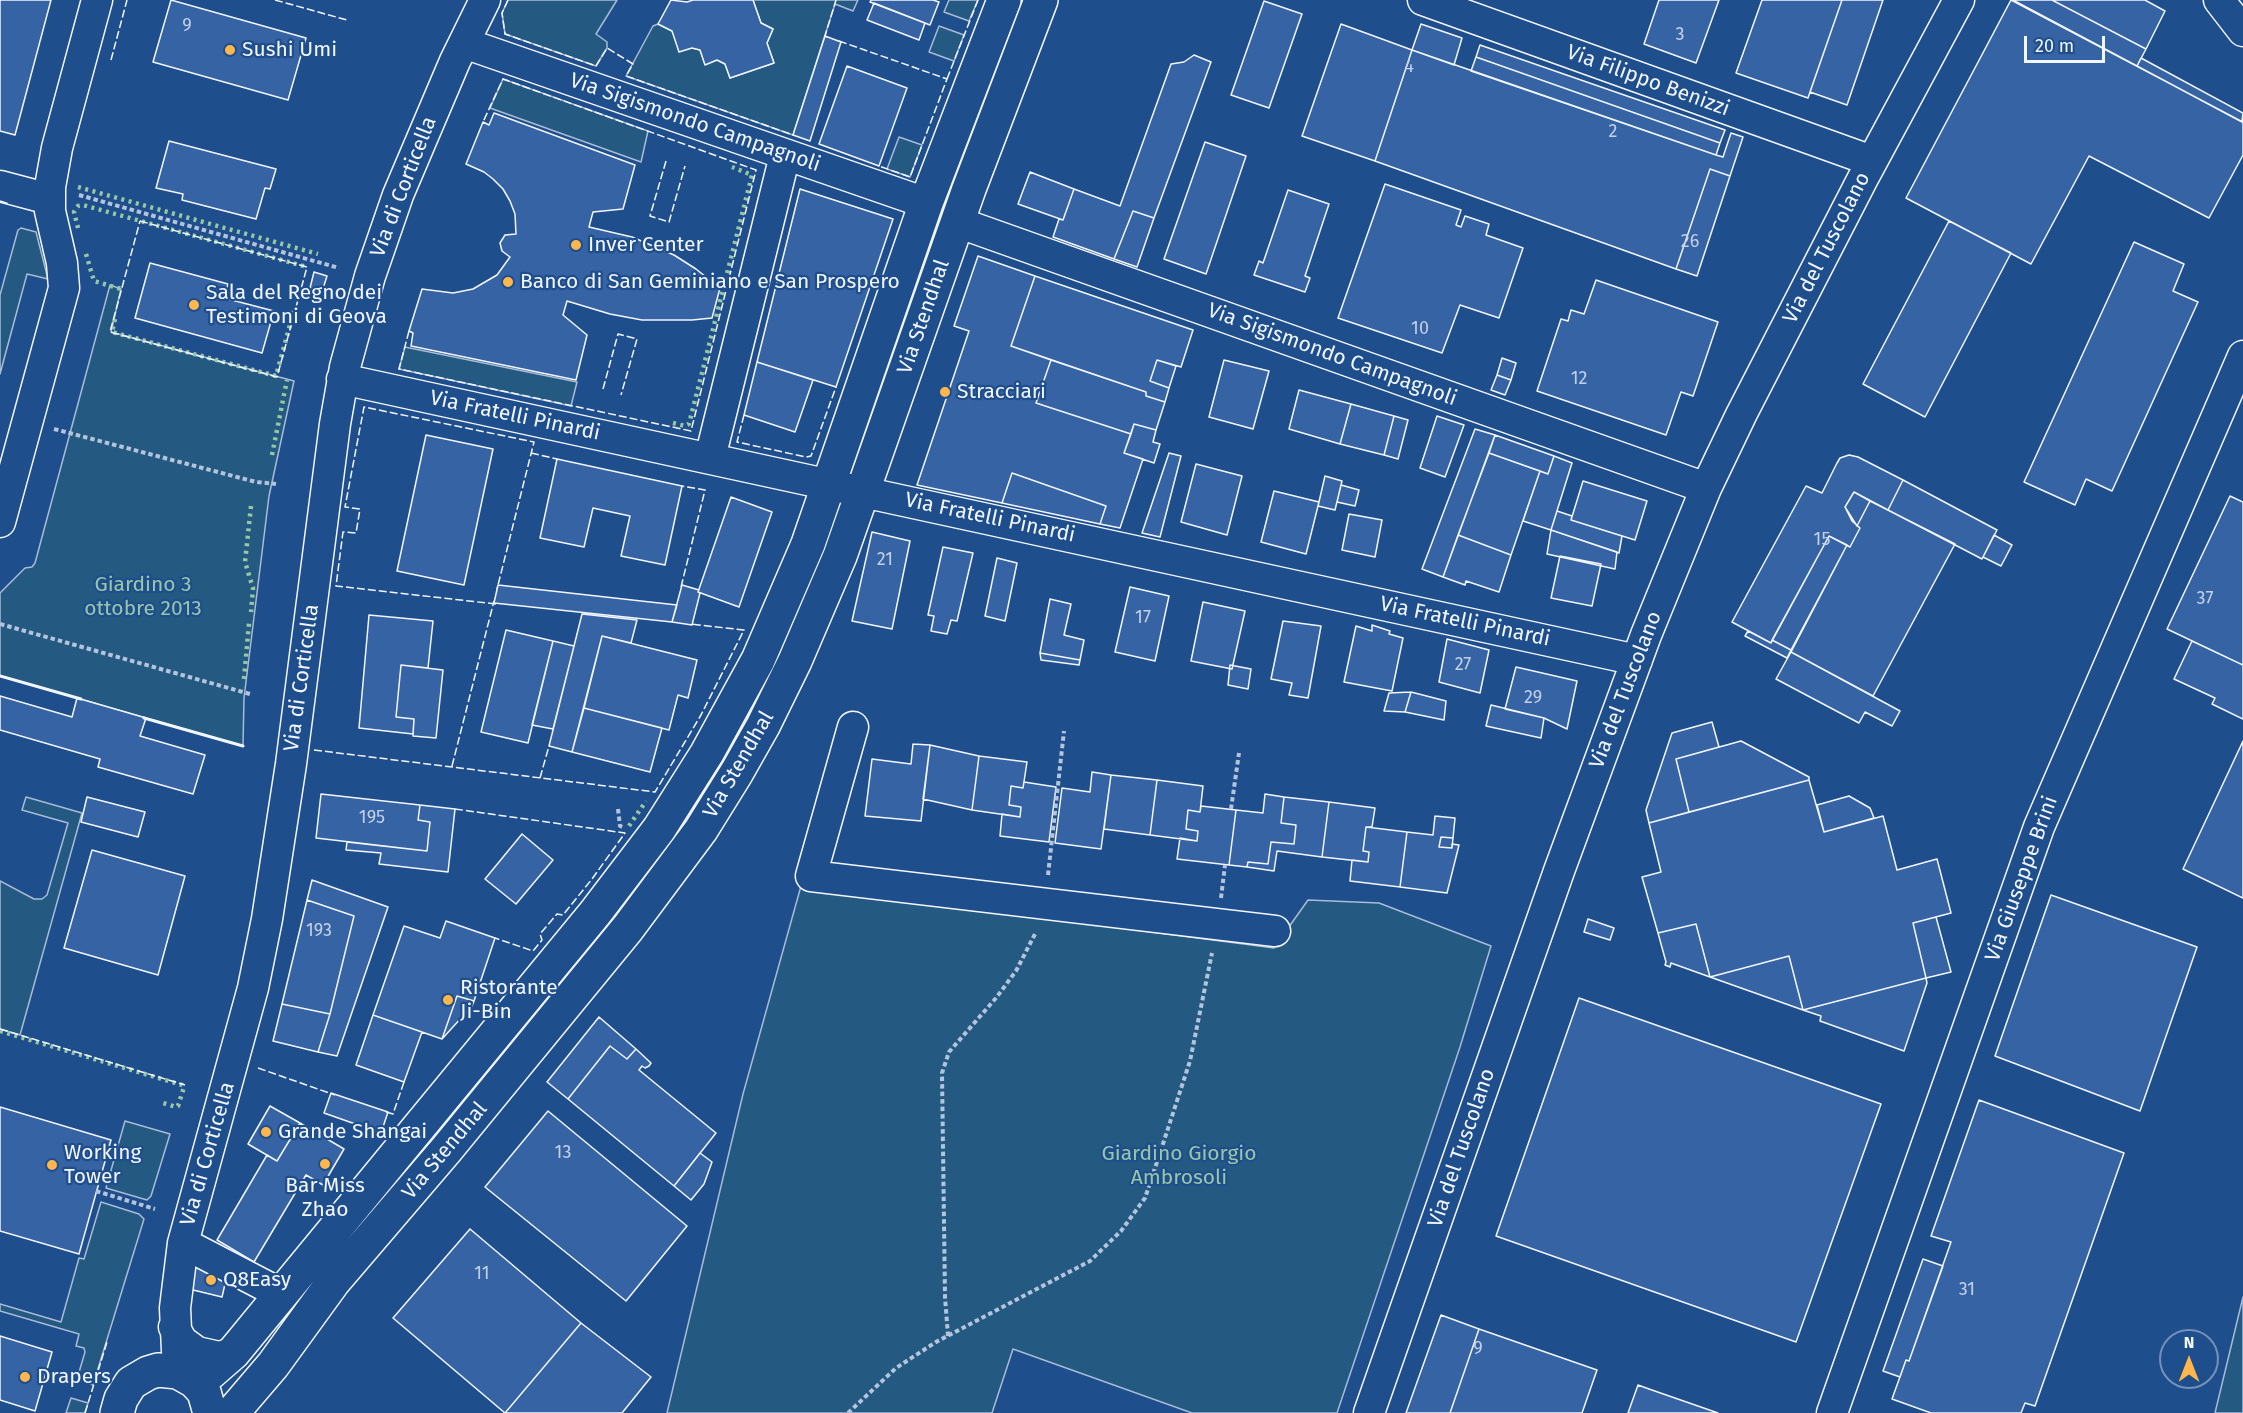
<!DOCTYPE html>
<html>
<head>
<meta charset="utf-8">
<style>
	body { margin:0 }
	#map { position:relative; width:2243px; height:1413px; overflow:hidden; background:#1f4e8c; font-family:"Fira Sans",sans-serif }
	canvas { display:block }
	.north { position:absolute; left:2159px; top:1329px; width:60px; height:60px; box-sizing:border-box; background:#1f4e8c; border:2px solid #7391ba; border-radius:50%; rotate:0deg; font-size:16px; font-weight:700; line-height:24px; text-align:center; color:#f2f6ff }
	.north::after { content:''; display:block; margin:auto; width:21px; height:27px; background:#ffb74d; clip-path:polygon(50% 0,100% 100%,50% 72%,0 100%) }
	.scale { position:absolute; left:2024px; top:36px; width:81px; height:27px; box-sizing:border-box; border:3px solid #f2f6ff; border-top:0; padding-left:8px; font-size:18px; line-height:21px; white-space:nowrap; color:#f2f6ff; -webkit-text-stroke:4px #1f4e8c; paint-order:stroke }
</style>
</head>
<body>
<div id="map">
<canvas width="2243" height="1413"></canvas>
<div class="north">N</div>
<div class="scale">20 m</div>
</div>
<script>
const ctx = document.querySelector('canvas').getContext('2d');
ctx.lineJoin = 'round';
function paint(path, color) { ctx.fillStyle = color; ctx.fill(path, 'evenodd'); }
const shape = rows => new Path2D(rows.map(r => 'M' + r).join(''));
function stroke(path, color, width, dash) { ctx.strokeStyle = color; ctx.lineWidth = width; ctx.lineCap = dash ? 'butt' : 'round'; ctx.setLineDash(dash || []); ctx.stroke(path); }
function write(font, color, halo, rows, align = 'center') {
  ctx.font = font + ' "Fira Sans",sans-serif'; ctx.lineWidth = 4.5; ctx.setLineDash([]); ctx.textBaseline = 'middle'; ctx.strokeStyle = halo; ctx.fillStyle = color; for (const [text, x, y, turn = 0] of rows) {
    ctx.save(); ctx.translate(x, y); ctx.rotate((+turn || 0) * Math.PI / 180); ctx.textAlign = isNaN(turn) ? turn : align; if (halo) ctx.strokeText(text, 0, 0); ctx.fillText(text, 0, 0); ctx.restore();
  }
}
const green = shape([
	[508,0,617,0,596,34,607,42,607,48,596,66,505,34,502,13,508,0],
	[753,0,858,0,853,11,835,4,793,135,626,76,653,26,658,24,672,31,692,48,700,50,705,64,717,60,725,64,730,78,774,63,767,43,773,29,761,23,753,0],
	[949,0,978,0,969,21,944,12,949,0],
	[1020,0,1024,0,904,326,900,325,938,217,1020,0],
	[939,26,964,35,954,61,929,52,939,26],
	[503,79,648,131,641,162,490,108,503,79],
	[899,137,922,145,910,177,887,169,899,137],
	[21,228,36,232,48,279,27,274,0,374,0,295,18,230,21,228],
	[110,285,121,289,111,332,294,381,269,496,244,698,243,746,0,676,0,593,25,568,32,567,35,563,110,285],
	[405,347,577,382,571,406,399,369,405,347],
	[26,797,82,813,20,1035,0,1029,0,881,34,899,42,899,47,895,68,823,22,810,26,797],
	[801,886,1274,948,1308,900,1379,903,1491,946,1460,1047,1337,1413,1192,1413,1013,1349,992,1413,667,1413,743,1094,801,886],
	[125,1121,170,1134,151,1196,147,1200,106,1188,125,1121],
	[101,1202,139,1214,144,1219,93,1385,77,1379,85,1352,84,1348,76,1346,79,1334,0,1311,0,1304,61,1322,79,1258,84,1259,101,1202],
	[2243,1297,2243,1413,2215,1413,2243,1297],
	[71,1398,88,1403,85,1413,66,1413,71,1398]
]);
const building = shape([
	[0,0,51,0,15,135,0,131,0,0],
	[171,0,306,38,288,100,153,62,171,0],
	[671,0,687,2,693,0,753,0,761,23,773,29,767,43,774,63,730,78,725,64,717,60,705,65,700,50,692,48,679,52,672,31,658,24,671,0],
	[871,0,933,0,939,2,930,25,870,2,871,0],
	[1659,0,1719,0,1696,63,1644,44,1659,0],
	[1762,0,1842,0,1808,98,1736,73,1762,0],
	[1842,0,1883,0,1847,105,1810,92,1842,0],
	[2011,0,2243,122,2243,155,2209,218,2089,156,2031,264,1906,198,2011,0],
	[2013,0,2052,0,2146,49,2137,66,2013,0],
	[2052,0,2145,0,2165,11,2146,49,2052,0],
	[1264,1,1302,14,1269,108,1231,95,1264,1],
	[874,3,925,23,919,40,867,20,874,3],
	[1341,24,1412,50,1375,161,1302,136,1341,24],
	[1421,24,1462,38,1454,65,1412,50,1421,24],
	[825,36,841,42,810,141,793,135,825,36],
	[1480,45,1725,130,1720,143,1476,57,1480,45],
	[1412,50,1716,155,1723,157,1731,133,1743,137,1730,176,1710,169,1676,269,1375,161,1412,50],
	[1194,55,1211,62,1154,218,1133,211,1114,259,1053,237,1059,219,1063,220,1074,189,1120,206,1171,64,1184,62,1194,55],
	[1476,57,1720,143,1716,155,1471,71,1476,57],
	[2141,58,2243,113,2242,122,2137,66,2141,58],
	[847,66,907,88,879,166,819,144,847,66],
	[494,113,635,165,623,209,593,212,589,227,632,237,674,255,696,269,720,288,712,318,692,320,642,320,610,314,567,301,563,315,587,335,576,380,411,346,413,333,409,331,422,289,453,293,473,289,497,275,510,257,502,251,500,243,505,235,516,234,515,214,510,201,503,189,493,179,484,172,466,164,483,122,489,125,494,113],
	[169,141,276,169,270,189,265,188,256,219,182,200,183,194,156,188,169,141],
	[1205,142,1246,156,1206,274,1164,259,1205,142],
	[1710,169,1730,176,1697,276,1676,269,1710,169],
	[1030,172,1074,189,1063,220,1018,204,1030,172],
	[1385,184,1461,210,1456,225,1461,227,1465,216,1489,224,1486,235,1523,248,1499,318,1460,305,1442,353,1338,318,1385,184],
	[800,189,893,219,836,387,757,362,800,189],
	[1288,190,1329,204,1305,276,1310,278,1305,292,1254,275,1259,261,1263,263,1288,190],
	[1133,211,1154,218,1137,267,1114,259,1133,211],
	[1949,221,2011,253,1925,417,1863,384,1949,221],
	[2134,242,2184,264,2173,291,2198,302,2112,491,2086,479,2075,505,2024,482,2134,242],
	[978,256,1035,276,1011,346,1051,360,1036,403,1131,434,1124,453,1143,459,1120,528,1100,524,1106,506,1012,473,1002,503,917,485,969,331,954,326,978,256],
	[150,263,228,284,224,298,274,311,262,353,135,318,150,263],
	[314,272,327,276,322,292,310,288,314,272],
	[1035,276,1193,330,1181,367,1157,360,1150,381,1169,388,1165,402,1146,396,1146,392,1011,346,1035,276],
	[1596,280,1718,322,1693,396,1681,392,1666,435,1537,391,1561,319,1568,321,1571,310,1584,314,1596,280],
	[1502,358,1516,363,1511,380,1497,375,1502,358],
	[1051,360,1146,392,1146,396,1165,402,1156,430,1134,424,1131,434,1036,403,1051,360],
	[1157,360,1176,366,1169,388,1150,381,1157,360],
	[1224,360,1269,371,1253,429,1209,417,1224,360],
	[757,362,813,380,795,432,744,415,757,362],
	[1497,375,1511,380,1505,395,1491,390,1497,375],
	[1299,390,1351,404,1340,444,1289,429,1299,390],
	[1351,404,1394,416,1384,455,1340,444,1351,404],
	[1394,416,1408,420,1398,459,1384,455,1394,416],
	[1437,416,1464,425,1445,477,1420,468,1437,416],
	[1134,424,1156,430,1153,442,1160,444,1154,463,1124,453,1134,424],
	[1475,429,1495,435,1443,577,1422,569,1475,429],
	[426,435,493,449,464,585,397,571,426,435],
	[1495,435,1554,456,1548,474,1489,453,1495,435],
	[1169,453,1181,456,1160,537,1142,533,1169,453],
	[1489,453,1540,471,1511,555,1458,535,1489,453],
	[1849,455,1858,457,1903,480,1888,510,1854,492,1845,507,1852,521,1860,528,1850,547,1829,536,1771,643,1732,622,1806,486,1822,493,1837,463,1840,458,1849,455],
	[1554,456,1572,463,1551,530,1523,521,1540,471,1548,474,1554,456],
	[557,459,682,486,665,565,621,556,630,516,593,508,584,547,540,538,557,459],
	[1196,464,1242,476,1227,535,1181,522,1196,464],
	[1012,473,1106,506,1100,524,1002,503,1012,473],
	[1325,476,1342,481,1335,510,1318,506,1325,476],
	[1903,480,1997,530,1982,559,1888,510,1903,480],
	[1583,481,1647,501,1635,540,1571,520,1583,481],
	[1341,485,1359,490,1355,506,1337,502,1341,485],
	[1274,491,1319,502,1306,554,1261,542,1274,491],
	[1854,492,1870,501,1857,526,1845,507,1854,492],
	[2230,496,2243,502,2243,665,2167,629,2230,496],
	[731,497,772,512,739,607,698,592,731,497],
	[1870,501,1955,544,1873,696,1791,652,1847,545,1850,547,1860,528,1857,526,1870,501],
	[1557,511,1572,516,1571,520,1622,536,1619,553,1551,530,1557,511],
	[1349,514,1382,520,1375,557,1342,550,1349,514],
	[1551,530,1617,552,1615,569,1547,554,1551,530],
	[872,532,910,541,892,629,852,621,872,532],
	[1458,535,1511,555,1499,592,1466,581,1465,585,1443,577,1458,535],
	[1994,535,2012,545,2001,566,1983,557,1994,535],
	[1829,536,1847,545,1791,650,1772,640,1829,536],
	[943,547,973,553,957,621,951,620,947,634,931,631,934,616,928,615,943,547],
	[1560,556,1601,564,1592,606,1551,598,1560,556],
	[997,558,1017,563,1005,621,985,616,997,558],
	[498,585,677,605,672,622,494,603,498,585],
	[682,585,699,590,698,592,700,593,692,625,672,622,682,585],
	[1130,587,1169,596,1155,661,1115,652,1130,587],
	[1050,599,1071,604,1064,635,1084,640,1080,660,1040,653,1050,599],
	[1203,602,1245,611,1232,669,1191,661,1203,602],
	[582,614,637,620,631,643,602,636,572,752,549,746,582,614],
	[369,615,433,621,428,668,401,665,396,717,414,719,413,734,359,728,369,615],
	[1283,621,1321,626,1308,698,1289,695,1292,683,1271,679,1283,621],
	[1372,625,1390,631,1389,634,1403,638,1392,691,1344,682,1356,626,1372,631,1372,625],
	[506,630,553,641,528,743,481,732,506,630],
	[1748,631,1771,643,1772,640,1791,650,1787,658,1745,636,1748,631],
	[602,636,697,660,688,698,678,695,669,730,584,708,602,636],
	[1447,639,1489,650,1480,693,1439,682,1447,639],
	[553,641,574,646,553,729,532,725,553,641],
	[2192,641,2243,665,2243,719,2212,704,2215,698,2174,679,2192,641],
	[1791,652,1900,711,1892,726,1865,712,1859,723,1776,679,1791,652],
	[1040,653,1080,660,1079,665,1041,660,1040,653],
	[401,665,443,670,436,738,413,736,414,719,396,717,401,665],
	[1230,665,1251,669,1248,689,1228,685,1230,665],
	[1516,667,1577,681,1567,729,1544,718,1505,709,1516,667],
	[1411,692,1446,701,1444,720,1405,712,1411,692],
	[1411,692,1405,712,1384,711,1389,693,1411,692],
	[0,696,72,717,77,698,146,718,140,736,205,755,193,794,98,767,100,759,0,730,0,696],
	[1491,705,1544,718,1541,738,1486,726,1491,705],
	[584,708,662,728,650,772,572,752,584,708],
	[1712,722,1719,747,1676,759,1689,812,1649,823,1646,810,1672,733,1712,722],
	[1741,741,1809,777,1809,780,1689,812,1676,759,1741,741],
	[2243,741,2243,898,2183,869,2243,741],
	[913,744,930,745,921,821,865,816,872,759,911,764,913,744],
	[930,745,979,756,972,810,923,799,930,745],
	[979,756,1027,762,1023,788,1011,786,1009,805,1021,807,1020,817,972,810,979,756],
	[1092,772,1111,775,1101,849,1055,843,1062,788,1090,792,1092,772],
	[1111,775,1157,780,1150,835,1104,829,1111,775],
	[1157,780,1203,786,1200,812,1188,810,1186,829,1198,831,1197,841,1150,835,1157,780],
	[1809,780,1824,832,1883,816,1897,870,1937,859,1951,913,1913,923,1926,978,1803,1010,1789,956,1710,977,1696,924,1658,933,1642,877,1661,872,1649,823,1809,780],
	[1024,782,1056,787,1049,842,1000,836,1002,814,1020,817,1021,807,1009,805,1011,786,1023,788,1024,782],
	[321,794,420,805,418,820,430,822,427,851,316,838,321,794],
	[1265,794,1284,797,1281,823,1296,825,1294,844,1271,842,1268,864,1248,862,1247,867,1229,865,1236,810,1263,813,1265,794],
	[1849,796,1870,808,1874,818,1824,832,1817,805,1849,796],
	[87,797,145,812,138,837,81,822,87,797],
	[1284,797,1329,802,1322,857,1277,851,1274,871,1247,867,1248,862,1268,864,1271,842,1294,844,1296,825,1281,823,1284,797],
	[1329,802,1375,808,1372,827,1366,827,1363,851,1369,852,1368,862,1322,857,1329,802],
	[420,805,455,809,448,872,379,864,381,853,346,850,347,842,427,851,430,822,418,820,420,805],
	[1201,806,1236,810,1229,865,1177,859,1180,838,1197,841,1198,831,1186,829,1188,810,1200,812,1201,806],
	[1435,816,1455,818,1453,838,1441,837,1439,847,1452,848,1452,844,1459,845,1447,893,1400,887,1407,832,1433,835,1435,816],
	[1366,827,1407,832,1400,887,1350,881,1352,860,1368,862,1369,852,1363,851,1366,827],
	[522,834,553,860,516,904,485,879,522,834],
	[1441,837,1453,838,1452,848,1439,847,1441,837],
	[92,850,185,876,158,975,64,948,92,850],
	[312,880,388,907,337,1056,318,1052,330,1014,354,916,307,900,312,880],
	[2051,895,2197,947,2140,1111,1995,1056,2051,895],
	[307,900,354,916,330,1014,282,1004,307,900],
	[1936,917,1951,972,1926,978,1913,923,1936,917],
	[1588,919,1614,928,1610,940,1584,932,1588,919],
	[446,921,495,938,474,1001,457,996,442,1039,373,1015,404,926,440,938,446,921],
	[1696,924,1710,977,1671,963,1670,967,1665,965,1666,962,1658,933,1696,924],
	[1789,956,1803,1010,1710,977,1789,956],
	[1926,978,1927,983,1904,1051,1820,1021,1821,1016,1803,1010,1926,978],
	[457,996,474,1001,472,1006,442,1039,457,996],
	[1579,998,1881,1104,1796,1342,1496,1236,1579,998],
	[282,1004,330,1014,318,1052,273,1041,282,1004],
	[373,1015,422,1032,404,1082,356,1065,373,1015],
	[599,1017,636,1049,627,1059,610,1046,568,1099,547,1082,599,1017],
	[610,1046,627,1059,636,1049,651,1063,649,1066,645,1068,642,1066,639,1070,716,1133,674,1186,568,1099,610,1046],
	[331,1093,388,1112,381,1133,324,1113,331,1093],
	[1979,1100,2124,1153,2035,1406,2025,1403,2021,1413,1931,1413,1892,1399,1906,1360,1909,1361,1951,1242,1931,1236,1979,1100],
	[270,1106,300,1123,277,1161,248,1144,270,1106],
	[0,1107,111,1140,79,1254,0,1231,0,1107],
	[548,1111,687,1226,626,1301,485,1187,548,1111],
	[300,1123,344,1149,323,1185,306,1175,254,1262,217,1240,267,1155,277,1161,300,1123],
	[700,1153,712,1162,704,1184,691,1200,674,1186,700,1153],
	[470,1229,581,1323,505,1413,393,1318,470,1229],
	[1923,1259,1943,1266,1909,1361,1906,1360,1900,1377,1883,1371,1923,1259],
	[198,1260,229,1267,222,1297,189,1289,198,1260],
	[1441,1315,1479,1329,1450,1413,1406,1413,1441,1315],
	[581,1323,651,1377,622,1413,505,1413,581,1323],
	[1479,1329,1597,1370,1582,1413,1450,1413,1479,1329],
	[0,1336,52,1352,35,1411,0,1400,0,1336],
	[1638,1385,1649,1389,1718,1413,1628,1413,1638,1385]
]);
const path = shape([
	[79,195,339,268],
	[54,429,256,482,276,484],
	[0,624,250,694],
	[618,809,620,826,625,828],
	[1231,809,1239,753],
	[1048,875,1064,731],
	[1221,898,1225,865],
	[96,1191,155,1209],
	[948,1336,945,1297,942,1073,949,1052,996,998,1016,971,1036,932],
	[848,1413,896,1368,936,1342,1090,1261,1121,1231,1145,1198,1159,1156,1190,1061,1212,953]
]);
const minor = shape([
	[1423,0,1872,161],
	[2219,0,2243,31],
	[464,43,926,203],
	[0,186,49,199],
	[957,222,1706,488],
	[342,379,1637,660],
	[710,458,785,155],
	[0,522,64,288,62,263,50,211,50,187,57,148,97,0],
	[853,727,811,876,1275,931],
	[183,1243,281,1294],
	[174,1327,182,1341,197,1352,219,1357,233,1353],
	[178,1372,175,1308,183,1243,253,988,267,919,291,764,335,424,345,367,370,276,398,195,455,61,485,0],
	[1369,1413,1559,871,1646,635,1706,488,1741,415,1862,180,1959,0],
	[1832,1413,2039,827,2243,356]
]);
const major = shape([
	[194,1381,210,1373,233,1353,595,913,659,829,707,753,758,660,808,544,926,203,1004,0],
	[117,1413,121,1399,131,1383,148,1373,158,1370,178,1372,194,1381,204,1392,210,1413],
	[232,1413,273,1365,334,1281,446,1150,628,928,701,830,737,772,763,726,795,661,840,556,969,189,1041,0]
]);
const hedge = shape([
	[78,187,318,254],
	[78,228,74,212,78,206,83,205,307,267],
	[86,254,94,281,121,289],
	[115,319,112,332,276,376,294,310],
	[673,423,685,426,689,424,752,175,732,167],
	[272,455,287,380],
	[251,506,245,562,253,588,251,612],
	[244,679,249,623],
	[629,826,646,801],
	[0,1031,182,1085,184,1087,178,1106,176,1107,163,1103]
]);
const fence = shape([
	[275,0,347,20],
	[508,0,502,13,505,34,596,66,607,48,633,64,626,76,793,135],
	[827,37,825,36,836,0],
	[839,41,947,79,910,177,879,166],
	[111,60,127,0],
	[947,79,978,0],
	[666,161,650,216,669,222,685,166],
	[0,201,9,204],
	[140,221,307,267,277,377,110,332,140,221],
	[409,331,399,369,691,431,756,170,503,79,483,122],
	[603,389,618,334,637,339,621,395],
	[744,415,737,442,806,457,811,456,836,387],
	[531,453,557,459],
	[681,587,705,490,682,486],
	[496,604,336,586,343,532,356,533,360,509,345,507,364,407,534,442,497,589],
	[314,750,655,792,701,715,744,630,690,624],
	[452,766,494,601],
	[540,778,549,746],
	[455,809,625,833,592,879,563,915,557,914,540,934,542,940,533,951,495,938],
	[0,1029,185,1085],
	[258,1068,335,1095],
	[386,1112,393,1114,404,1082],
	[85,1413,107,1342]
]);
const wall = shape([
	[0,676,81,699],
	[144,718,243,746]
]);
const markers = [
	[230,50,6,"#ffb74d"],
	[576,245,6,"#ffb74d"],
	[508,282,6,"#ffb74d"],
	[194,305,6,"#ffb74d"],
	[945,392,6,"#ffb74d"],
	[448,1000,6,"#ffb74d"],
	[266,1132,6,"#ffb74d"],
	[325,1164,6,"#ffb74d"],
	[52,1165,6,"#ffb74d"],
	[211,1280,6,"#ffb74d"],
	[25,1377,6,"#ffb74d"]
];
const numberNames = [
	["9",187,26],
	["3",1680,35],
	["4",1409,67],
	["2",1613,132],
	["26",1690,242],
	["10",1420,329],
	["12",1579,379],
	["15",1822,540],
	["21",885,560],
	["37",2205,599],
	["17",1143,618],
	["27",1463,665],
	["29",1533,698],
	["195",372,818],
	["193",319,931],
	["13",563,1153],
	["11",482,1274],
	["31",1967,1290],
	["9",1478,1349]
];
const poiNames = [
	["Sushi Umi",242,50],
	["Inver Center",588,245],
	["Banco di San Geminiano e San Prospero",520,282],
	["Sala del Regno dei",206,293],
	["Testimoni di Geova",206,317],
	["Stracciari",957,392],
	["Ristorante",460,988],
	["Ji-Bin",460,1012],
	["Grande Shangai",278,1132],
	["Working",64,1153],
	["Tower",64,1177],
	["Bar Miss",325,1186,"center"],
	["Zhao",325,1210,"center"],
	["Q8Easy",223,1280],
	["Drapers",37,1377]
];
const streetNames = [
	["Via Filippo Benizzi",1648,81,20],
	["Via Sigismondo Campagnoli",695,123,19],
	["Via di Corticella",404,187,-69],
	["Via del Tuscolano",1827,248,-63],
	["Via Stendhal",924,317,-71],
	["Via Sigismondo Campagnoli",1332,355,20],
	["Via Fratelli Pinardi",515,416,12],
	["Via Fratelli Pinardi",990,518,12],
	["Via Fratelli Pinardi",1465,622,12],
	["Via di Corticella",302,678,-82],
	["Via del Tuscolano",1626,690,-69],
	["Via Stendhal",739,765,-60],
	["Via Giuseppe Brini",2022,879,-70],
	["Via del Tuscolano",1462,1148,-71],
	["Via Stendhal",445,1151,-50],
	["Via di Corticella",208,1154,-74]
];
const parkNames = [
	["Giardino 3",143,585],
	["ottobre 2013",143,609],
	["Giardino Giorgio",1179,1154],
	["Ambrosoli",1179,1178]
];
paint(green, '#245a82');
stroke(green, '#a8bbd7', 1.5);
paint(building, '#3563a3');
stroke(building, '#f2f6ff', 1.5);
stroke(minor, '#f2f6ff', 33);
stroke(major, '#f2f6ff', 36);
stroke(path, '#b3c4dc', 4, [4.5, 3]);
stroke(minor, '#1f4e8c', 30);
stroke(major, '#1f4e8c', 33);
stroke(hedge, '#97c8a6', 4.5, [3, 4.5]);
stroke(fence, '#f2f6ff', 1.5, [8, 3]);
stroke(wall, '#f2f6ff', 3);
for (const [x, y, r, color] of markers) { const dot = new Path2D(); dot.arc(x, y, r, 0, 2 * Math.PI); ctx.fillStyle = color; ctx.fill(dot); stroke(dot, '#1f4e8c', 2); }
write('18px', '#c3d1e8', null, numberNames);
write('21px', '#f2f6ff', '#1f4e8c', poiNames, 'left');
write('21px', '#f2f6ff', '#1f4e8c', streetNames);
write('21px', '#97c8a6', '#1f4e8c', parkNames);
</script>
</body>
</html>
